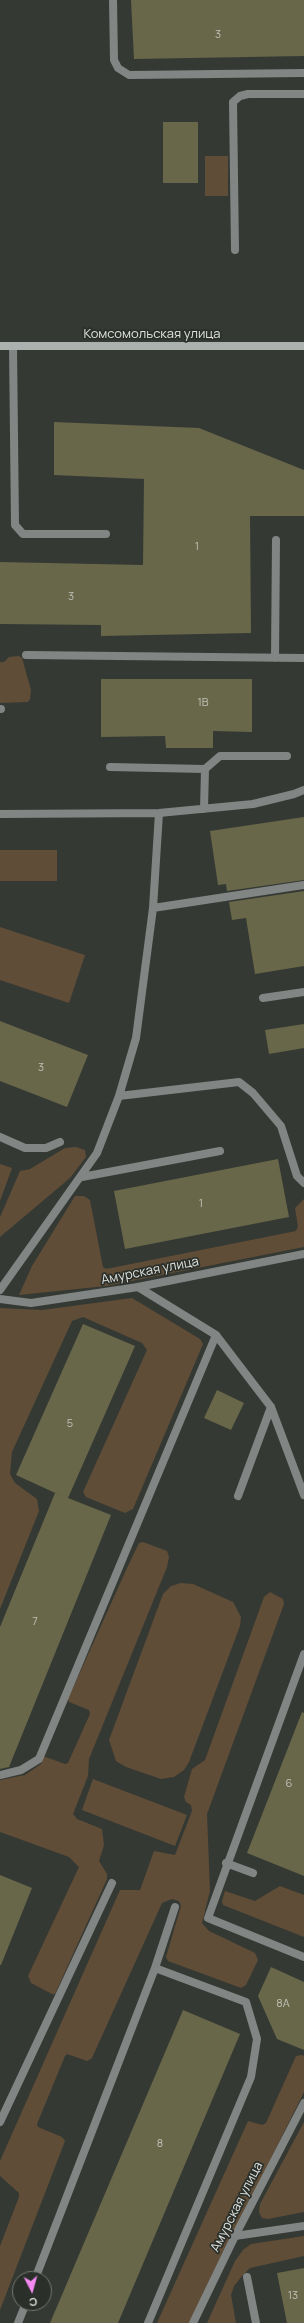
<!DOCTYPE html>
<html>
<head>
<meta charset="utf-8">
<style>
	body { margin:0 }
	#map { position:relative; width:304px; height:2323px; overflow:hidden; background:#353934; font-family:Manrope,sans-serif }
	canvas { display:block }
	.north { position:absolute; left:12px; top:2271px; width:40px; height:40px; box-sizing:border-box; background:#2a2f2a; border:1px solid #727672; border-radius:50%; rotate:174deg; font-size:11px; font-weight:700; line-height:16px; text-align:center; color:#dee1dd }
	.north::after { content:''; display:block; margin:auto; width:14px; height:18px; background:#f489f1; clip-path:polygon(50% 0,100% 100%,50% 72%,0 100%) }
</style>
</head>
<body>
<div id="map">
<canvas width="304" height="2323"></canvas>
<div class="north">С</div>
</div>
<script>
const ctx = document.querySelector('canvas').getContext('2d');
ctx.lineJoin = 'round';
function paint(path, color) { ctx.fillStyle = color; ctx.fill(path, 'evenodd'); }
const shape = rows => new Path2D(rows.map(r => 'M' + r).join(''));
function stroke(path, color, width, dash) { ctx.strokeStyle = color; ctx.lineWidth = width; ctx.lineCap = dash ? 'butt' : 'round'; ctx.setLineDash(dash || []); ctx.stroke(path); }
function write(font, color, halo, rows, align = 'center') {
  ctx.font = font + ' Manrope,sans-serif'; ctx.lineWidth = 3.5; ctx.setLineDash([]); ctx.textBaseline = 'middle'; ctx.strokeStyle = halo; ctx.fillStyle = color; for (const [text, x, y, turn = 0] of rows) {
    ctx.save(); ctx.translate(x, y); ctx.rotate((+turn || 0) * Math.PI / 180); ctx.textAlign = isNaN(turn) ? turn : align; if (halo) ctx.strokeText(text, 0, 0); ctx.fillText(text, 0, 0); ctx.restore();
  }
}
const green = shape([
	[205,156,228,156,228,196,205,196],
	[19,656,22,658,31,690,30,699,28,702,0,703,0,662,4,662,9,657],
	[0,850,57,850,57,881,0,881],
	[0,927,85,955,69,1003,0,980],
	[76,1147,85,1150,86,1157,70,1178,0,1237,0,1217,20,1171,30,1169,65,1148],
	[0,1164,12,1168,0,1201],
	[75,1196,84,1196,90,1200,103,1267,106,1269,296,1231,298,1226,295,1208,304,1199,304,1247,106,1286,19,1295,32,1266],
	[132,1298,200,1339,203,1344,133,1509,125,1513,86,1497,83,1492,147,1350,142,1343,83,1317,72,1321,12,1452,10,1474,15,1483,37,1499,39,1511,0,1609,0,1308,42,1310],
	[143,1542,167,1551,169,1557,167,1567,89,1759,88,1776,73,1814,77,1819,102,1829,104,1845,99,1861,107,1874,107,1879,55,1994,52,1994,31,1983,28,1976,79,1867,69,1857,0,1832,0,1780,25,1775,41,1764,43,1756,65,1764,68,1763,90,1714,89,1710,69,1702,68,1699,127,1568,139,1543],
	[181,1583,193,1584,233,1602,241,1617,240,1626,189,1762,184,1770,174,1777,161,1779,126,1767,116,1761,109,1740,163,1594,171,1586],
	[270,1592,283,1599,284,1604,207,1814,210,1891,202,1923,209,1931,255,1953,258,1960,246,1985,241,1988,168,1961,166,1957,181,1906,179,1901,172,1899,162,1903,92,2058,87,2061,67,2054,65,2056,37,2124,38,2127,62,2137,65,2141,0,2310,0,2246,19,2197,19,2193,0,2176,0,2161,120,1890,140,1890,154,1851,175,1855,192,1811,191,1805,186,1802,184,1797,192,1769,205,1760,264,1597],
	[93,1779,187,1815,175,1846,82,1810],
	[280,1886,304,1895,304,1937,223,1905,222,1901,225,1891,255,1901],
	[302,2055,304,2056,304,2092,189,2323,157,2323,248,2121,262,2125,266,2123,296,2056],
	[304,2122,304,2212,268,2219,262,2218,259,2212,260,2204],
	[304,2236,304,2256,250,2268,242,2276,234,2286,231,2295,236,2323,207,2323,235,2261,243,2250,251,2244]
]);
const building = shape([
	[131,0,304,0,304,56,134,59],
	[163,122,198,122,198,183,163,183],
	[54,422,199,428,304,470,304,516,250,516,251,633,101,636,101,625,0,624,0,562,143,565,144,479,54,475],
	[101,679,252,679,252,732,213,731,213,748,166,748,165,736,101,737],
	[304,817,304,880,227,891,226,884,218,885,210,831],
	[304,891,304,966,255,974,246,918,232,920,229,902],
	[0,1021,88,1055,67,1107,0,1081],
	[304,1024,304,1048,269,1054,265,1030],
	[278,1159,289,1217,125,1249,114,1191],
	[83,1324,135,1346,68,1498,111,1515,9,1767,0,1769,0,1627,55,1493,64,1497,16,1475],
	[217,1390,244,1403,231,1430,204,1418],
	[302,1712,304,1713,304,1876,247,1853],
	[0,1875,32,1888,1,1965,0,1965],
	[271,1967,304,1982,304,2050,277,2039,258,1996],
	[183,2010,240,2034,118,2323,50,2323],
	[304,2268,304,2323,287,2323,277,2273]
]);
const lane = shape([
	[113,0,114,60,118,68,129,75,304,73],
	[235,250,233,102,240,96,248,94,304,94],
	[13,346,15,525,23,534,106,534],
	[26,655,304,658],
	[275,658,276,540],
	[0,709,1,709],
	[110,767,205,769],
	[204,809,205,769,220,756,287,756],
	[0,814,159,813,253,804,294,794,304,790],
	[153,908,304,885],
	[263,998,304,992],
	[119,1096,239,1082,253,1093,281,1126,297,1176,304,1183],
	[0,1137,25,1148,46,1148,60,1142],
	[82,1177,220,1151],
	[138,1287,216,1335,271,1407,304,1495],
	[0,1290,97,1153,119,1096,136,1038,153,908,159,813],
	[238,1496,271,1407],
	[304,1654,208,1918,304,1957],
	[0,1775,21,1770,39,1759,216,1335],
	[226,1863,253,1873],
	[0,2122,112,1883],
	[235,2236,304,2226],
	[247,2277,256,2323],
	[35,2279,155,1968,175,1907],
	[18,2323,26,2303],
	[148,2323,251,2077,257,2039,246,2002,155,1968]
]);
const street = shape([
	[0,1299,31,1303,138,1287,304,1254],
	[193,2323,235,2236,304,2103]
]);
const secondary = shape([
	[0,346,304,346]
]);
const numberNames = [
	["3",218,35],
	["1",197,547],
	["3",71,597],
	["1В",203,703],
	["3",41,1068],
	["1",201,1204],
	["5",70,1424],
	["7",35,1622],
	["6",289,1784],
	["8А",283,2004],
	["8",160,2144],
	["13",293,2296]
];
const streetNames = [
	["Комсомольская улица",152,334],
	["Амурская улица",150,1271,-11],
	["Амурская улица",237,2207,-63]
];
paint(green, '#5f4d37');
paint(building, '#686749');
stroke(lane, '#818584', 8);
stroke(street, '#818584', 8);
stroke(secondary, '#aab1af', 8);
write('11px', '#c0c2b8', null, numberNames);
write('13px', '#dee1dd', '#2a2f2a', streetNames);
</script>
</body>
</html>
